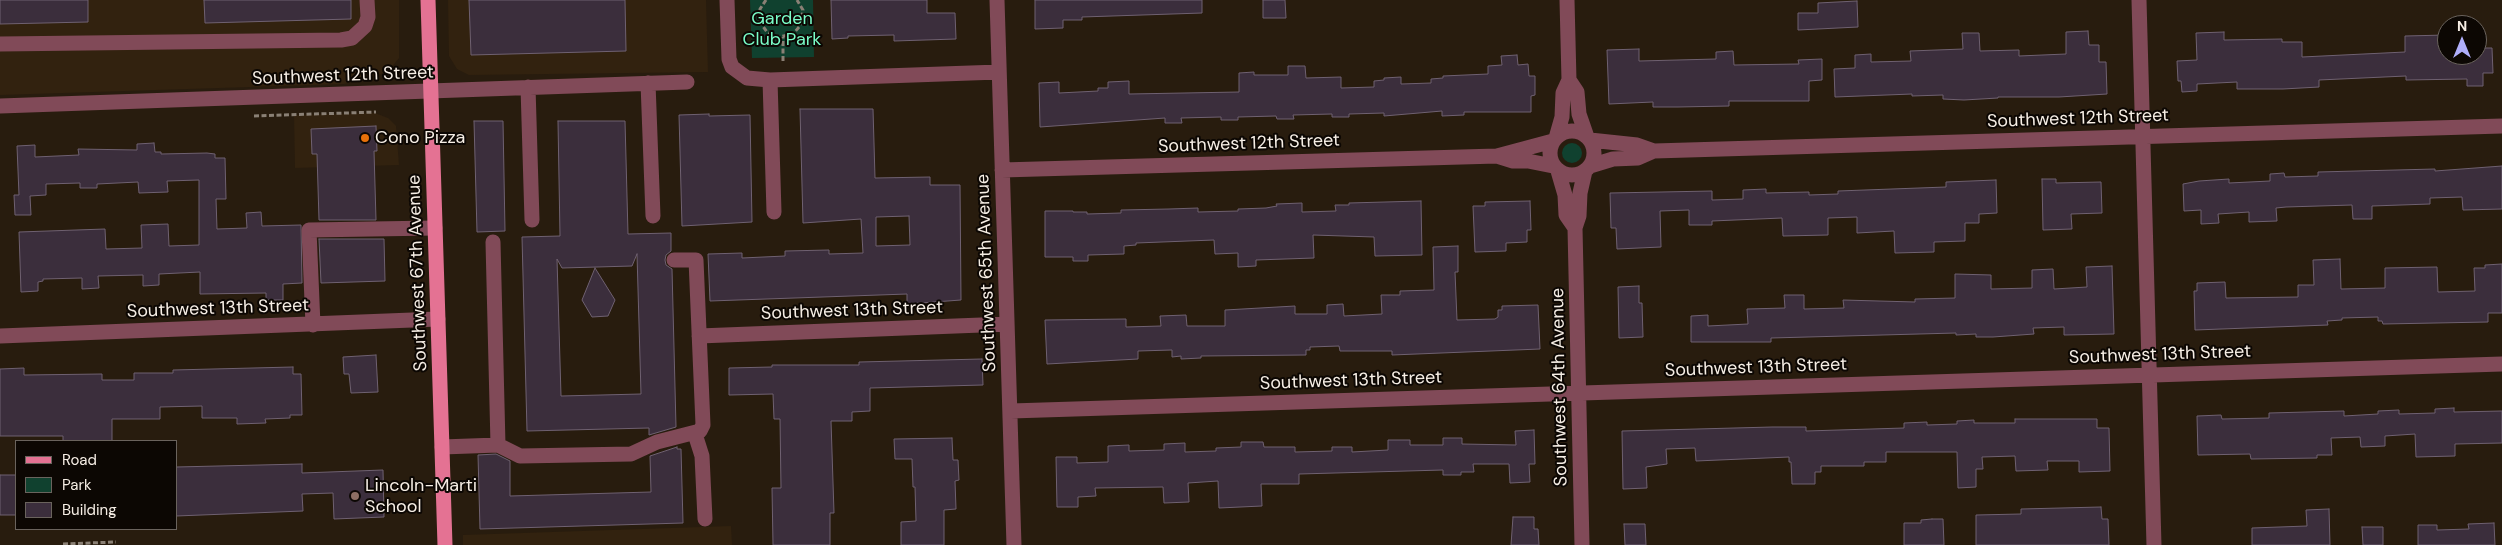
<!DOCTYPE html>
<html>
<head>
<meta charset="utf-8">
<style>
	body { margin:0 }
	#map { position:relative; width:2502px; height:545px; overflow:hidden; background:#281c0e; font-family:"DM Sans",sans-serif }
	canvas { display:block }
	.legend { position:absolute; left:15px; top:440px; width:162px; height:90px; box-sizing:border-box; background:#0c0703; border:1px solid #6a635d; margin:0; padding:6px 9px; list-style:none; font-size:15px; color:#f6eee5 }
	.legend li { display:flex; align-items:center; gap:10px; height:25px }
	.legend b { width:25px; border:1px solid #6a635d }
	.north { position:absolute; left:2437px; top:15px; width:50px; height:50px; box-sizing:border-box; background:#0c0703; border:1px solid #6a635d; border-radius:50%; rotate:0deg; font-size:14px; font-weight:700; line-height:20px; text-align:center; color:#f6eee5 }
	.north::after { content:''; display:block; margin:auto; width:18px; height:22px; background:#afaefa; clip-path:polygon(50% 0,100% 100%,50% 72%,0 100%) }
</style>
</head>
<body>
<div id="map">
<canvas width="2502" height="545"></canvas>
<ul class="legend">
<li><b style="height:6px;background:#e47293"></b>Road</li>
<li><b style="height:14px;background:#10412f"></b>Park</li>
<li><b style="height:14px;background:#3b2e3c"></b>Building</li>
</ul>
<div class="north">N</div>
</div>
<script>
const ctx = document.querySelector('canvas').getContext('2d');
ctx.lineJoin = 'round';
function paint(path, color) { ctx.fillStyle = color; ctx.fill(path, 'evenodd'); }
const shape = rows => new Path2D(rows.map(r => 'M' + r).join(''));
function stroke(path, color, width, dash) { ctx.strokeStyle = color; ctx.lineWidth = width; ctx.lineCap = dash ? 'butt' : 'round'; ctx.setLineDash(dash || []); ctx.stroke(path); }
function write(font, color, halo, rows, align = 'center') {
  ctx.font = font + ' "DM Sans",sans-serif'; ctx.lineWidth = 4; ctx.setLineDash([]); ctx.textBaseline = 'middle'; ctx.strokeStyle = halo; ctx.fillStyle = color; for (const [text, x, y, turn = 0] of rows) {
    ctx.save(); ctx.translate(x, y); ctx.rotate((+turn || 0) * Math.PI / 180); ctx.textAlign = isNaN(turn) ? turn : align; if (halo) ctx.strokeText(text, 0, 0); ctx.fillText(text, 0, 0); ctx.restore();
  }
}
const built = shape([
	[0,0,399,0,399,58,391,68,381,74,344,84,0,95],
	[448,0,706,0,708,72,469,75,457,69,449,56],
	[375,113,388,118,396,126,399,165,295,168,294,115],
	[731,526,732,545,463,545,463,535]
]);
const green = shape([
	[750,0,813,0,814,57,752,58],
	'1562 153a10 10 0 1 1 20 0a10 10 0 1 1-20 0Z'
]);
const building = shape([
	[0,0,88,0,88,22,0,24,0,0],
	[204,0,351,0,351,19,205,23,204,0],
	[469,0,625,0,626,51,471,55,469,0],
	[831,0,927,0,927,13,955,13,956,39,894,41,894,35,848,36,848,38,832,39,831,0],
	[1035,0,1202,0,1202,13,1082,17,1082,20,1063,20,1063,28,1035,29,1035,0],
	[1263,0,1285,0,1286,18,1263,18,1263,0],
	[1857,1,1858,27,1798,30,1798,13,1818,13,1818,3,1857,1],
	[2088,31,2089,45,2099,45,2099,62,2106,62,2107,94,2059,97,1998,97,1998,98,1964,100,1943,99,1943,95,1912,96,1912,94,1835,97,1834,69,1855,68,1855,55,1871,54,1871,62,1911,61,1910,51,1963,49,1962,33,1979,33,1980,51,2019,50,2019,56,2066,54,2066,32,2088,31],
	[2224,32,2224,40,2282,39,2282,42,2302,42,2302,57,2405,52,2405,36,2446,35,2447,55,2477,55,2477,48,2492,48,2493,73,2483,73,2483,86,2467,86,2467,79,2406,80,2406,76,2319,80,2319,87,2283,89,2237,89,2237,82,2197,84,2197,91,2182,92,2181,81,2178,81,2177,61,2197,60,2196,33,2224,32],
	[1639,49,1639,61,1716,59,1716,52,1733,51,1734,65,1799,64,1798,60,1822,59,1822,80,1809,81,1809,101,1729,101,1729,106,1678,107,1653,107,1653,102,1609,104,1607,50,1639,49],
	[1517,55,1518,65,1528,64,1529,76,1535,76,1535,95,1531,96,1531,112,1464,112,1464,115,1442,116,1442,111,1384,116,1384,113,1349,114,1349,117,1332,117,1332,114,1293,115,1294,119,1277,119,1276,116,1238,117,1238,120,1221,120,1221,117,1181,118,1182,123,1165,123,1165,118,1040,127,1039,83,1059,82,1059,93,1098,91,1098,88,1108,88,1108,82,1129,81,1129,94,1239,92,1239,73,1254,72,1254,75,1288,75,1288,66,1305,66,1306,78,1341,77,1341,88,1374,87,1374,81,1384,80,1384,78,1401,77,1401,84,1431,83,1431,79,1443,78,1443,76,1488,74,1488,66,1502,65,1501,56,1517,55],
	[800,109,873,109,875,178,930,177,930,185,960,185,961,300,907,304,907,294,710,301,708,254,742,253,742,258,785,256,785,251,829,250,829,254,863,253,861,219,803,223,800,109],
	[909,216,910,245,876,246,876,217,909,216],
	[709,114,709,116,750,115,752,222,682,226,679,115,709,114],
	[474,121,503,121,505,231,477,232,474,121],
	[558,121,625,121,628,234,671,233,671,251,666,255,665,260,666,265,672,269,676,427,649,435,649,428,527,431,522,237,560,236,558,121],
	[637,254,641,394,561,396,557,259,562,268,632,266,637,254],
	[376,126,377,151,374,151,376,220,319,220,317,154,312,154,311,129,376,126],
	[154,143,155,152,161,152,161,154,207,153,215,154,215,158,225,158,226,199,216,199,217,229,247,228,246,213,261,212,262,226,301,225,302,283,283,284,283,300,266,300,266,293,200,294,200,272,159,274,159,285,143,286,143,275,98,276,99,288,82,289,82,278,43,279,43,281,38,282,38,291,21,292,19,232,105,229,106,249,142,248,141,225,168,224,169,246,199,245,199,180,167,181,168,192,139,193,138,182,97,184,97,188,80,188,80,183,46,184,46,195,30,196,31,215,15,215,14,195,19,195,17,146,35,145,35,157,79,155,78,149,137,150,137,144,154,143],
	[2502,166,2502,209,2463,210,2462,197,2430,198,2430,204,2372,206,2372,219,2353,219,2352,205,2286,207,2276,208,2277,221,2249,222,2249,212,2218,214,2219,223,2201,224,2201,210,2184,211,2183,184,2199,181,2229,179,2229,183,2270,181,2270,174,2284,173,2285,177,2318,176,2318,172,2435,169,2435,171,2502,166],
	[2042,179,2056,179,2056,183,2101,182,2102,213,2071,214,2072,229,2043,230,2042,179],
	[1996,180,1997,213,1979,214,1979,223,1965,223,1965,241,1934,242,1934,252,1895,253,1894,231,1857,233,1857,217,1828,218,1828,235,1783,236,1782,218,1712,221,1712,225,1689,225,1689,210,1660,211,1661,247,1617,249,1616,228,1611,228,1610,193,1712,191,1712,200,1743,199,1743,190,1766,189,1766,193,1809,192,1809,195,1838,194,1838,191,1946,187,1946,182,1996,180],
	[1421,201,1422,255,1375,256,1374,237,1313,235,1314,258,1256,260,1256,266,1238,267,1238,253,1215,254,1214,240,1136,243,1136,245,1124,246,1124,254,1088,255,1088,261,1073,261,1073,257,1045,257,1045,211,1073,211,1073,212,1087,212,1087,214,1121,213,1121,210,1169,209,1198,208,1198,212,1238,211,1238,209,1266,208,1277,206,1276,204,1302,203,1302,212,1336,211,1335,205,1349,205,1349,203,1421,201],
	[1530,201,1531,230,1527,230,1527,242,1506,243,1506,251,1475,252,1473,206,1485,206,1485,202,1530,201],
	[319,239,384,239,385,281,321,283,319,239],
	[1458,246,1458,272,1455,272,1457,320,1495,319,1498,317,1498,310,1502,310,1502,306,1538,305,1540,349,1392,355,1392,351,1340,351,1339,346,1310,347,1310,350,1306,350,1306,355,1201,356,1201,358,1181,359,1181,356,1172,357,1172,350,1138,351,1138,359,1047,364,1045,320,1126,319,1126,327,1161,326,1160,316,1186,315,1187,326,1225,326,1225,310,1295,306,1295,314,1327,314,1327,305,1343,304,1344,316,1382,314,1381,295,1400,295,1400,291,1434,290,1433,247,1458,246],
	[2340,259,2341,289,2385,288,2385,268,2437,267,2438,292,2475,291,2474,268,2485,268,2485,265,2502,264,2502,313,2488,313,2488,322,2383,324,2382,321,2378,321,2378,317,2342,318,2342,320,2327,321,2328,325,2195,330,2194,291,2197,291,2197,283,2225,282,2226,298,2298,297,2298,285,2314,285,2313,260,2340,259],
	[2112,266,2114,334,2064,335,2064,327,2033,328,2034,334,1993,337,1976,337,1976,334,1956,335,1956,333,1771,338,1771,342,1691,342,1691,316,1708,315,1708,326,1748,324,1747,309,1785,308,1784,295,1804,295,1804,309,1844,308,1843,300,1915,302,1915,299,1955,298,1955,274,1991,275,1991,289,2032,288,2032,270,2053,269,2054,289,2087,287,2086,267,2112,266],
	[595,268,615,300,608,316,592,317,582,300,595,268],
	[1639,286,1639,303,1642,303,1643,337,1619,338,1618,287,1639,286],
	[376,355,378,392,351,393,349,374,344,374,343,357,376,355],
	[982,359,983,385,870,388,870,411,852,412,852,421,831,421,834,513,830,513,830,545,773,545,772,488,781,488,780,419,774,419,773,394,729,395,729,368,772,367,772,365,859,365,859,362,982,359],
	[293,367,293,374,301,374,302,415,290,415,290,418,265,419,266,423,237,424,237,418,202,418,202,406,160,407,160,419,112,419,112,441,63,441,63,436,0,436,0,369,24,368,24,375,102,374,102,380,134,380,134,373,173,373,173,370,293,367],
	[2454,408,2454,412,2502,411,2502,443,2455,444,2455,456,2416,457,2415,434,2385,436,2385,446,2361,447,2360,437,2331,438,2332,455,2317,455,2317,458,2251,459,2250,454,2198,455,2197,416,2221,415,2222,419,2269,418,2269,413,2344,411,2344,416,2378,414,2378,411,2399,410,2399,414,2435,413,2435,409,2454,408],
	[2015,419,2097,419,2097,428,2109,428,2110,471,2079,472,2079,461,2047,461,2048,470,2016,471,2015,456,1982,457,1983,469,1976,469,1976,487,1958,488,1957,452,1886,452,1886,462,1864,462,1864,466,1821,466,1821,472,1815,472,1815,484,1792,484,1791,462,1789,462,1789,457,1696,461,1695,448,1666,449,1667,464,1646,467,1647,488,1623,489,1622,431,1772,427,1806,427,1806,431,1904,428,1904,423,1927,422,1927,425,1957,424,1957,421,1974,420,1974,423,2015,423,2015,419],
	[1534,430,1535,464,1529,464,1530,482,1510,483,1509,464,1473,464,1474,472,1461,472,1461,475,1443,475,1443,470,1299,474,1299,484,1261,484,1262,506,1219,508,1218,481,1188,483,1189,502,1164,503,1163,487,1095,488,1096,496,1078,497,1078,507,1057,507,1056,457,1077,457,1077,463,1108,462,1108,446,1129,445,1129,451,1164,450,1164,444,1185,443,1185,452,1216,451,1216,448,1241,447,1241,442,1263,442,1264,447,1295,447,1295,452,1332,451,1332,447,1352,447,1352,452,1388,450,1388,440,1410,440,1410,445,1443,445,1443,438,1462,438,1462,444,1516,445,1515,431,1534,430],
	[952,438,953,460,958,460,959,480,955,481,956,509,944,510,944,545,901,545,901,522,916,521,915,487,913,487,912,459,895,459,894,439,952,438],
	[677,447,677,449,681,449,683,523,480,529,478,455,496,454,510,461,510,496,651,492,650,456,677,447],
	[302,464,302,473,383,470,384,517,334,519,333,493,302,494,303,511,176,516,176,467,302,464],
	[0,475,16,475,16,515,0,515,0,475],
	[2101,507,2102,519,2108,519,2109,545,1976,545,1976,515,2021,514,2021,509,2101,507],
	[2329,509,2330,545,2252,545,2252,528,2307,526,2306,510,2329,509],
	[1513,517,1534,517,1534,529,1538,529,1539,545,1511,545,1513,517],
	[1932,519,1943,519,1944,545,1904,545,1904,523,1921,523,1921,520,1932,519],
	[2494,523,2495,545,2418,545,2418,525,2437,525,2437,530,2469,529,2468,524,2494,523],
	[1624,524,1645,524,1646,545,1625,545,1624,524],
	[2362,527,2383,527,2383,545,2363,545,2362,527]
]);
const path = shape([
	[766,0,760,9,760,22,767,32,779,37,793,34,800,26,803,10,797,0],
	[783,61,783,37],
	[254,116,376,112],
	[63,544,116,542]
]);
const minor = shape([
	[727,0,729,59,732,67,747,78,770,80,999,72],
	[997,0,1014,545],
	[2139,0,2154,545],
	[0,44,341,40,352,38,365,26,368,17,367,0],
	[770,80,774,212],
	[1569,80,1577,92,1579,114,1587,137],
	[648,83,653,216],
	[528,87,532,220],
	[0,106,687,82],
	'1550 153a22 22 0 1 1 44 0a22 22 0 1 1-44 0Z',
	[1556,138,1562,117,1563,93,1569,80,1567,0],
	[1590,140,1637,145,1654,151,2502,126],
	[1497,156,1513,161,1528,161,1553,166],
	[1590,166,1613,159,1638,158,1654,151],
	[1002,170,1497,156,1553,141],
	[1558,171,1565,195,1566,215,1575,228],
	[493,242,498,445],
	[313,325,309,230,435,228],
	[0,336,438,319],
	[699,336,1007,324],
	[1011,411,2502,364],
	[695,434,702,456,705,519],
	[442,447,498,445,520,456,631,454,657,442,700,431,703,425,696,260,674,260],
	[1582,545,1575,228,1579,216,1580,193,1585,171]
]);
const major = shape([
	[428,0,445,545]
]);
const markers = [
	[365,138,5,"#e8710a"],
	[355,496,5,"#8d6e63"]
];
const parkNames = [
	["Garden",782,19],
	["Club Park",782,40]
];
const streetNames = [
	["Southwest 12th Street",343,76,-2],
	["Southwest 12th Street",2078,119,-2],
	["Southwest 12th Street",1249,144,-2],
	["Southwest 67th Avenue",418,273,-92],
	["Southwest 65th Avenue",987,273,-92],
	["Southwest 13th Street",218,309,-2],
	["Southwest 13th Street",852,311,-2],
	["Southwest 13th Street",2160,355,-2],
	["Southwest 13th Street",1756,368,-2],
	["Southwest 13th Street",1351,381,-2],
	["Southwest 64th Avenue",1560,387,-91]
];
const poiNames = [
	["Cono Pizza",375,138],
	["Lincoln-Marti",365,486],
	["School",365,507]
];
paint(built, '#32220f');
paint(green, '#10412f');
paint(building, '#3b2e3c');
stroke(building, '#6f6171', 1);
stroke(path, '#8a8075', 3, [5, 2.5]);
stroke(minor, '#814a58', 15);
stroke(major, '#e47293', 15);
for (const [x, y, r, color] of markers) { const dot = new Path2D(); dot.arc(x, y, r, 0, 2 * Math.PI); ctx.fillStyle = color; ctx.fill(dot); stroke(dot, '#0c0703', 2); }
write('18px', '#7afdc8', '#0c0703', parkNames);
write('18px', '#f6eee5', '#0c0703', streetNames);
write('18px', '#f6eee5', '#0c0703', poiNames, 'left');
</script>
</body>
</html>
